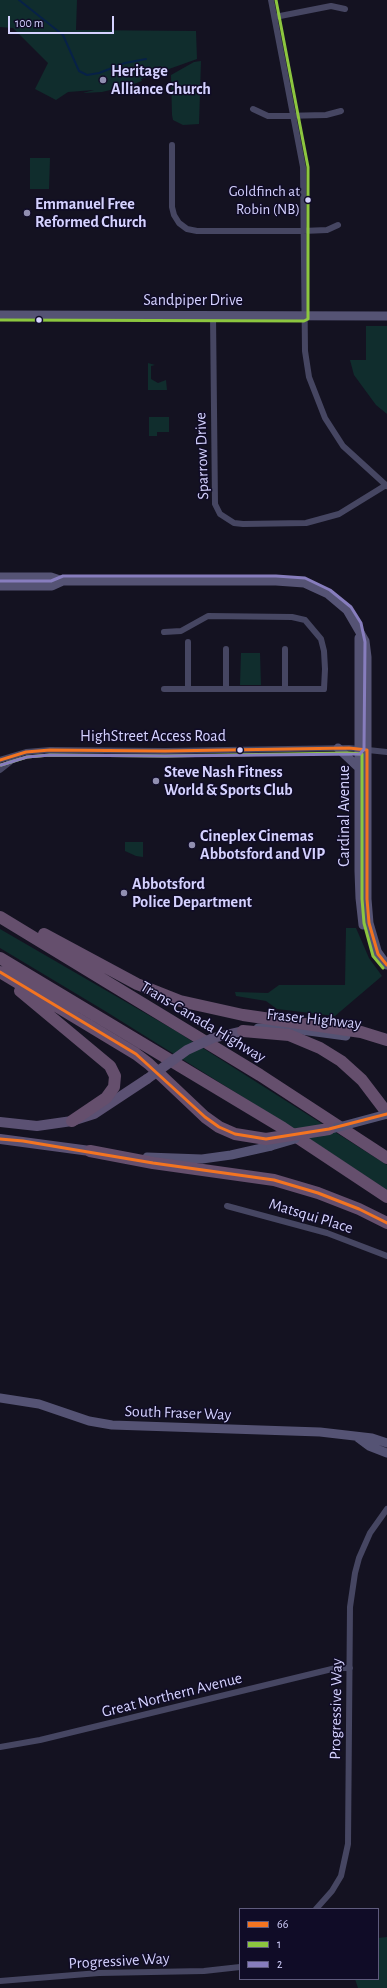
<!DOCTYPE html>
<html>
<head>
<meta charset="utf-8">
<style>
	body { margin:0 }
	#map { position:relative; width:387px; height:1988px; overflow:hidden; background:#141221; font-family:"Alegreya Sans",sans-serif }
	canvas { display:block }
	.legend { position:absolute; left:239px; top:1908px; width:140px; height:72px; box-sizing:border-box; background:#100c27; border:1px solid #5f5b7d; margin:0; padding:5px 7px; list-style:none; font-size:12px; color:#d5d2ff }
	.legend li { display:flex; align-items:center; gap:8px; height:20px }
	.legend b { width:20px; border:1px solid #5f5b7d }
	.scale { position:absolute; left:8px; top:16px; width:106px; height:18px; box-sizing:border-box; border:2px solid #d5d2ff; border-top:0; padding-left:5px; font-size:12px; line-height:14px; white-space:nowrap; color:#d5d2ff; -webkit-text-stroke:3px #100c27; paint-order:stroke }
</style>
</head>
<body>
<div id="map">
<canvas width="387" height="1988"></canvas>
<ul class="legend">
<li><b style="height:5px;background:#f37421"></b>66</li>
<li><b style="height:5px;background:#8cc63f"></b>1</li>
<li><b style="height:5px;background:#877dbd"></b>2</li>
</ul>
<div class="scale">100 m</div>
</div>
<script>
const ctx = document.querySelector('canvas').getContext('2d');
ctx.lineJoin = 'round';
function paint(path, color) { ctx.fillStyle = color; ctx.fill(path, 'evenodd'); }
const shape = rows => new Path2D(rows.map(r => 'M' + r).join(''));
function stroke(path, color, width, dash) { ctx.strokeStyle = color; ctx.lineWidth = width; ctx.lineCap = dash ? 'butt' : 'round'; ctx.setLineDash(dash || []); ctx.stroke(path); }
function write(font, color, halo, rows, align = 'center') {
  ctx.font = font + ' "Alegreya Sans",sans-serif'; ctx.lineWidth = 3; ctx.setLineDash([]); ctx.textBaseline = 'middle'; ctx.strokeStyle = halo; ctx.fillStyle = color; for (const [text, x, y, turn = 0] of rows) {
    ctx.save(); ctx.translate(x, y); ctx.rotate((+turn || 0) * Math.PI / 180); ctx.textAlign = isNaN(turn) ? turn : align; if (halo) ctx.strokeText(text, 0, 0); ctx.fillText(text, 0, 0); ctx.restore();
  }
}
const green = shape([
	[0,0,77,0,76,30,196,31,197,59,141,79,142,81,131,85,102,92,83,93,94,90,68,92,56,100,35,89,48,63,13,28,0,27],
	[201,61,199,124,183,125,173,120,172,115,171,75,194,62],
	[30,158,50,158,49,189,30,189],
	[366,326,387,326,387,414,376,405,354,375,350,360,366,360],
	[148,363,155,365,151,366,151,379,158,383,166,380,167,390,148,390],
	[149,417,169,417,169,432,157,432,157,436,149,436],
	[241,653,260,653,261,685,240,685],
	[125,842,143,842,143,857,136,856,125,851],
	[346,928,356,928,369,958,382,976,335,1016,277,1009,266,1001,236,996,235,992,268,993,279,985,345,985],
	[0,929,176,1031,387,1165,387,1190,291,1127,105,1011,0,948],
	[387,1937,387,1988,358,1988,355,1979,378,1979,378,1938]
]);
const stream = shape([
	[19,0,63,35,79,71,87,75,99,73,125,63,146,59]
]);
const street = shape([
	[271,0,303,167,305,351,309,377,325,418,343,446,387,486],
	[275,17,331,6,345,9],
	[253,109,268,116,282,116,326,115,341,111],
	[172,145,172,207,174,215,179,223,187,229,197,231,303,231,327,230,338,225],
	[213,315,215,504,220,514,234,523,243,524,306,523,339,514,386,485],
	[164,632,181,631,208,616,292,617,305,620,321,639,324,651,325,669,324,689,164,689],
	[188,642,188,689],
	[226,649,226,689],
	[285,649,285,689],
	[0,760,26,752,50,750,165,751,349,748,387,752],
	[0,770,19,755],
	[227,1206,327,1233,387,1256],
	[0,1747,40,1740,336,1668,350,1668],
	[316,1909,332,1891,341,1876,348,1844,350,1607,355,1573,359,1558,370,1533,387,1509],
	[0,1981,99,1973,204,1971,240,1967]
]);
const secondary = shape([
	[0,315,387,316],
	[0,577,51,577,63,581,276,581,304,583,328,594,347,610,365,641,367,657,367,899,369,923,378,954],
	[0,586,52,586,63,581],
	[359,638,359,871,360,898,363,925],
	[338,748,359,768],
	[376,950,387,965],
	[258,1028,279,1027,346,1036],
	[147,1157,202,1159,231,1155,271,1146],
	[0,1398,39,1404,89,1421,112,1425,320,1432,372,1438,387,1443],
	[357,1437,369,1446,387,1453]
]);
const primary = shape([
	[213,1038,243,1031],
	[0,1122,37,1126,72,1121,94,1114,147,1079],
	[0,1139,90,1151]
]);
const highway = shape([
	[0,917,260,1075,387,1158],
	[44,934,137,984,180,1001,243,1015,361,1032,387,1040],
	[0,958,283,1128,387,1197],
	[0,972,136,1054,149,1064,205,1117,219,1127,235,1134,266,1139],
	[20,991,110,1066,115,1076,114,1087,106,1098,72,1121],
	[243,1031,289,1035,320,1048,341,1061,362,1080,387,1113],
	[90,1151,153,1163,274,1180,318,1193,359,1209,387,1223]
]);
const secondaryBridge = shape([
	[324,1131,387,1114],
	[271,1146,295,1139]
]);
const primaryBridge = shape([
	[147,1079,187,1050,213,1038]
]);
const highwayBridge = shape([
	[266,1139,329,1129]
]);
const bus1 = shape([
	[0,760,26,752,50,750,165,751,349,748,367,750,367,899,369,923,378,954,387,965],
	[0,972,136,1054,205,1117,219,1127,235,1134,266,1139,329,1129,387,1114],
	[0,1139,23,1141,153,1163,274,1180,318,1193,359,1209,387,1223]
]);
const bus2 = shape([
	[0,320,304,321,308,319,308,167,276,0],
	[1,765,27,757,50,755,165,756,349,753,362,754,362,899,364,923,373,956,383,968]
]);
const bus3 = shape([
	[0,581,51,581,63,576,276,576,305,578,330,590,351,607,361,623,365,642,364,749,360,754,165,756,50,755,27,757,1,765]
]);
const markers = [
	[103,80,4,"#918fb1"],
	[308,200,3.5,"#d5d2ff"],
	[27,213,4,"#918fb1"],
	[39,320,3.5,"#d5d2ff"],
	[240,750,3.5,"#d5d2ff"],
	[156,781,4,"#918fb1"],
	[192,845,4,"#918fb1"],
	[124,893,4,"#918fb1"]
];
const busNames = [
	["Goldfinch at",300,191],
	["Robin (NB)",300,209]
];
const poiNames = [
	["Heritage",111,71],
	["Alliance Church",111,89],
	["Emmanuel Free",35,204],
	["Reformed Church",35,222],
	["Steve Nash Fitness",164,772],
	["World & Sports Club",164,790],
	["Cineplex Cinemas",200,836],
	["Abbotsford and VIP",200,854],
	["Abbotsford",132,884],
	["Police Department",132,902]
];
const streetNames = [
	["Sandpiper Drive",193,300],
	["Sparrow Drive",202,456,-92],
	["HighStreet Access Road",153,736],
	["Cardinal Avenue",344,816,-90],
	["Fraser Highway",314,1019,6],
	["Trans-Canada Highway",203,1022,31],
	["Matsqui Place",311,1216,17],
	["South Fraser Way",178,1413,2],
	["Great Northern Avenue",172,1695,-14],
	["Progressive Way",336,1709,-89],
	["Progressive Way",119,1961,-3]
];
paint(green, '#102d2d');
stroke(stream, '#072147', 2);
stroke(street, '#464662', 6);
stroke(secondary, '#555374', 9);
stroke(primary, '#5b5173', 10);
stroke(highway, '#654f6d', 12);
stroke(secondaryBridge, '#555374', 9);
stroke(primaryBridge, '#5b5173', 10);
stroke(highwayBridge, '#654f6d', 12);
stroke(bus1, '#f37421', 3);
stroke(bus2, '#8cc63f', 3);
stroke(bus3, '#877dbd', 3);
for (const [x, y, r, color] of markers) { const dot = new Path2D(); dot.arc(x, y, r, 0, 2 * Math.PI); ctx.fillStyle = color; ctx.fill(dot); stroke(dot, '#100c27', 1.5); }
write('15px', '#d5d2ff', '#100c27', busNames, 'right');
write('bold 16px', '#d5d2ff', '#100c27', poiNames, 'left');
write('16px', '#d5d2ff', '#100c27', streetNames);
</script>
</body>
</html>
